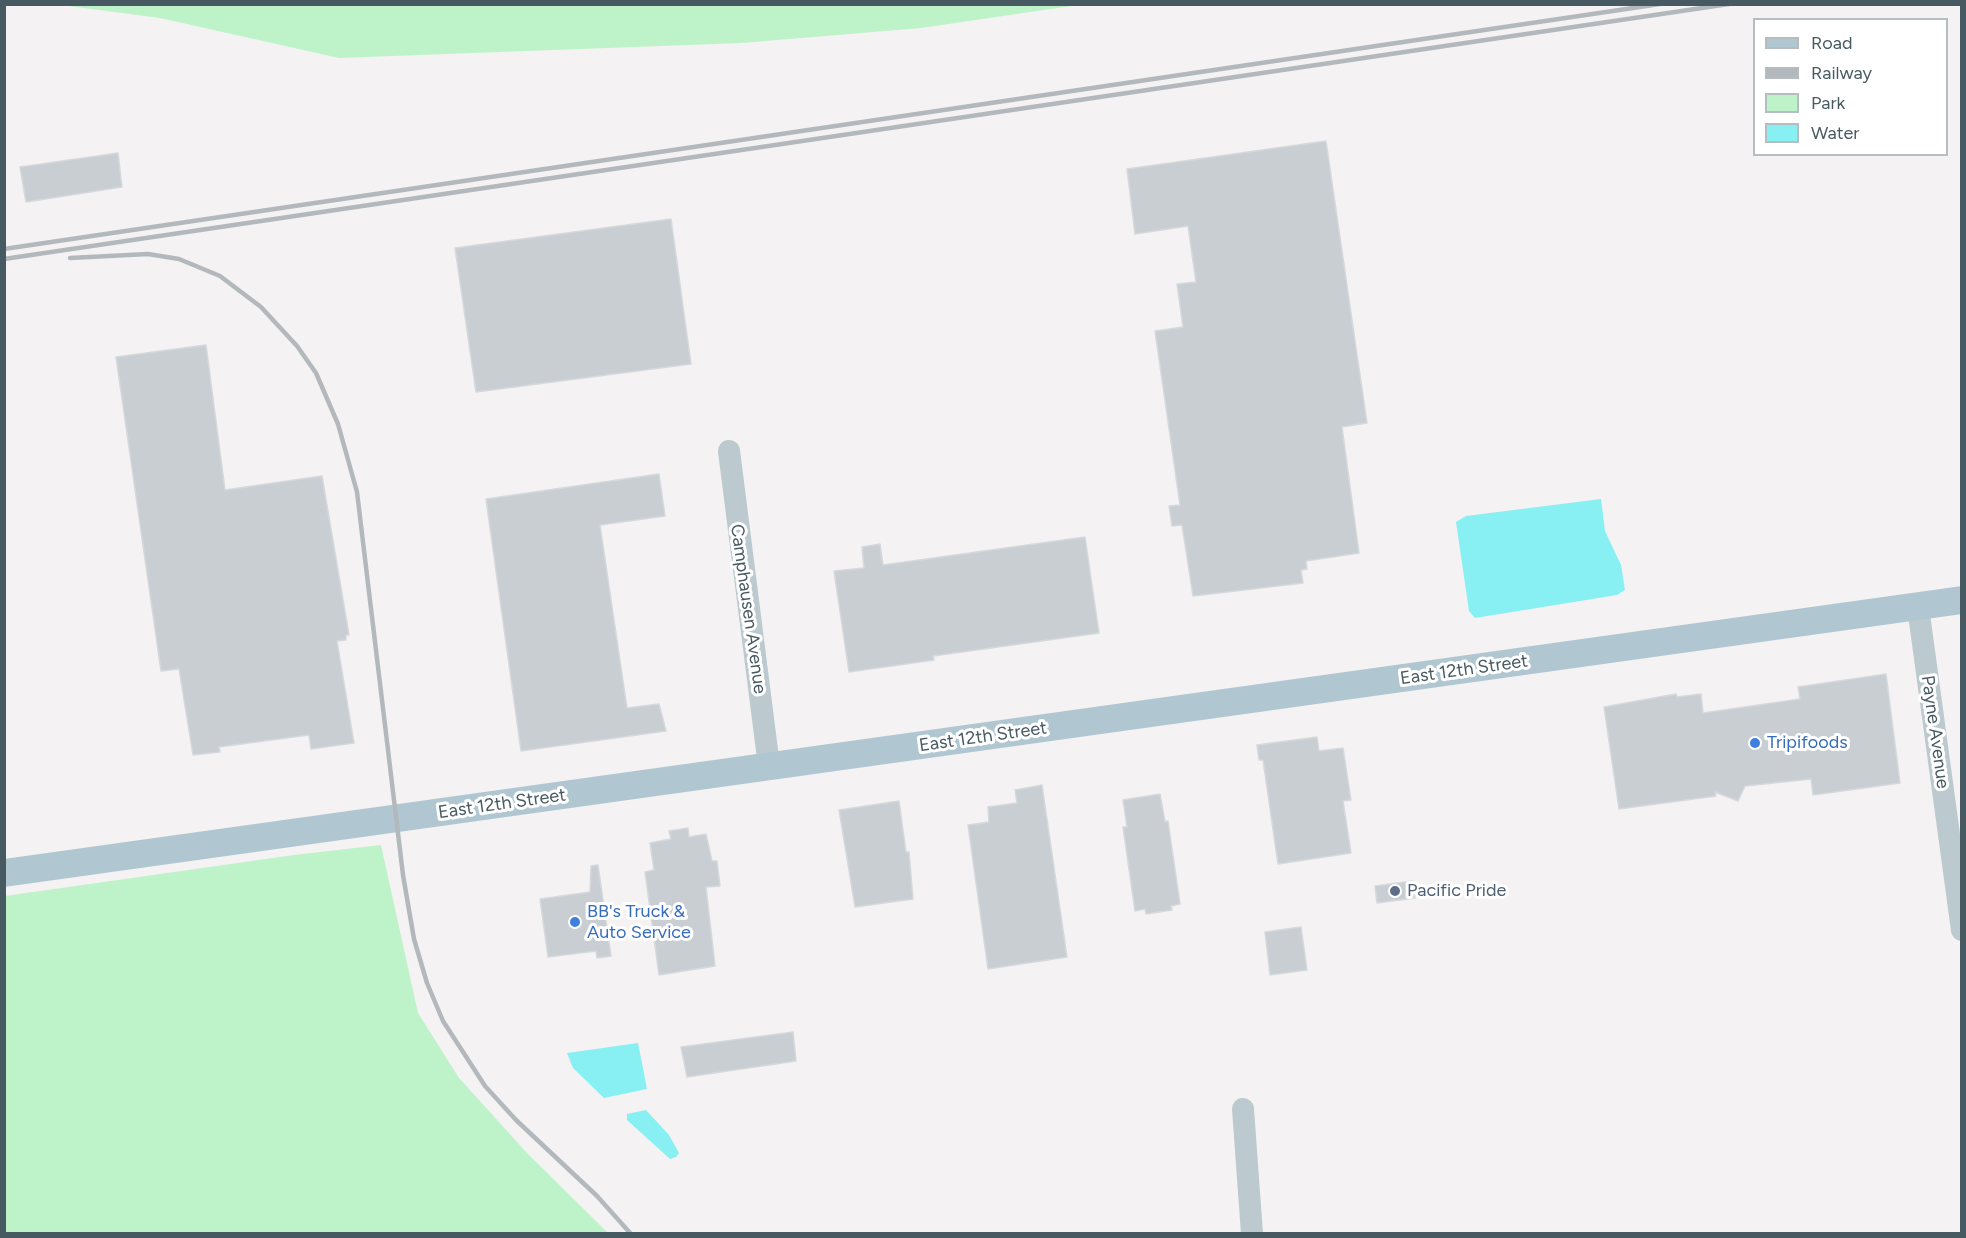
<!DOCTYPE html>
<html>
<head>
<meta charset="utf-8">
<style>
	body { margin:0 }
	#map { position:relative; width:1966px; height:1238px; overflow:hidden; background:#f4f2f2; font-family:Figtree,sans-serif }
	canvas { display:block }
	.frame { position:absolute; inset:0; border:6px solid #485a61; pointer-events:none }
	.legend { position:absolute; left:1753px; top:18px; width:195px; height:138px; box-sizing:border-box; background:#fff; border:2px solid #b6bdc0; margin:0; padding:8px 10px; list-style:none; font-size:18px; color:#485a61 }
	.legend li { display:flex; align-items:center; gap:12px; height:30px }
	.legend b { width:30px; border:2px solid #b6bdc0 }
</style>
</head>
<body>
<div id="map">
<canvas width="1966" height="1238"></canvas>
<div class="frame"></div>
<ul class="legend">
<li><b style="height:8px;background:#b0c7d2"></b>Road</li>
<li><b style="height:8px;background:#b3b8bc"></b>Railway</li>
<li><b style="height:16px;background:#bef3c9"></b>Park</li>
<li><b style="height:16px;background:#88f0f3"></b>Water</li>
</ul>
</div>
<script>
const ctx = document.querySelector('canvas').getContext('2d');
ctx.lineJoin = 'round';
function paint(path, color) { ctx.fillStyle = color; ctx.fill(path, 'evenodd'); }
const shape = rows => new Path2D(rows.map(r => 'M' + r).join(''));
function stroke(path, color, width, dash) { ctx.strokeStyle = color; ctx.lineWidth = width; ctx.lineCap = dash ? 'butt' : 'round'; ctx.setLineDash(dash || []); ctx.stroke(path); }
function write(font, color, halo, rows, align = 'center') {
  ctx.font = font + ' Figtree,sans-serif'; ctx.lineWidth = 6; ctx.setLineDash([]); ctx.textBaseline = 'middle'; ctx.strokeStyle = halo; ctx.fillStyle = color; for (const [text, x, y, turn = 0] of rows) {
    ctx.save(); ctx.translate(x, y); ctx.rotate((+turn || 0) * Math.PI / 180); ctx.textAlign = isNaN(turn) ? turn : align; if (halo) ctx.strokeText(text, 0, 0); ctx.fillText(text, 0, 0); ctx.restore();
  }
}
const green = shape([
	[61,5,1078,5,921,28,741,43,339,58,160,18],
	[381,845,418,1013,459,1078,527,1153,608,1233,5,1233,5,896,294,855]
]);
const water = shape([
	[1601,499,1605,531,1621,565,1625,590,1617,595,1475,618,1469,611,1456,522,1466,516],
	[638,1043,647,1089,604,1098,573,1068,567,1053],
	[646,1110,669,1135,679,1153,676,1157,670,1159,627,1120,627,1114]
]);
const building = shape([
	[1326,141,1367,423,1342,427,1359,553,1306,561,1307,569,1301,570,1303,583,1193,596,1182,525,1172,526,1169,506,1180,505,1155,331,1183,327,1177,284,1196,282,1188,226,1135,234,1127,169,1326,141],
	[118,153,122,187,26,202,20,167,118,153],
	[671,219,691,364,476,392,455,248,671,219],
	[206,345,225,490,322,476,349,635,346,635,346,640,337,641,354,743,311,749,309,735,219,747,220,752,193,755,179,669,161,671,116,357,206,345],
	[659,474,665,516,600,525,627,708,659,704,666,731,521,751,486,499,659,474],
	[1085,537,1099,633,933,656,934,660,849,672,834,571,864,568,862,547,880,544,883,565,1085,537],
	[1886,674,1900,783,1813,795,1811,779,1745,786,1738,801,1715,792,1716,796,1619,809,1604,707,1676,694,1677,697,1701,694,1703,713,1800,699,1798,687,1886,674],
	[1317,737,1319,751,1343,748,1351,800,1343,801,1351,853,1278,864,1263,760,1259,760,1257,745,1317,737],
	[1042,785,1067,957,988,969,968,825,989,822,988,807,1017,803,1015,790,1042,785],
	[1160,794,1165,822,1168,821,1180,904,1171,906,1172,910,1146,914,1145,909,1135,911,1123,827,1127,827,1123,800,1160,794],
	[899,801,906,852,909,852,913,899,855,907,839,810,899,801],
	[688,828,689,837,706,834,712,861,717,861,720,886,706,887,715,966,659,975,645,872,654,870,650,843,671,839,669,831,688,828],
	[598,865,611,956,597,958,596,951,548,957,540,899,590,892,591,866,598,865],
	[1413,881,1415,898,1377,903,1375,886,1413,881],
	[1301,927,1307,970,1270,975,1265,932,1301,927],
	[793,1032,796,1061,687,1077,681,1047,793,1032]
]);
const minor = shape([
	[729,451,769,766],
	[1918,607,1962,930],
	[1243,1109,1252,1234]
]);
const major = shape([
	[4,873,1962,600]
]);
const rail = shape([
	[4,249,1660,4],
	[70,258,148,254,179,259,220,276,261,307,297,346,316,373,338,424,357,492,403,875,414,939,427,983,443,1021,485,1086,516,1120,597,1196,631,1234],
	[4,259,1729,4]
]);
const markers = [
	[1755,743,6,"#3f7fe0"],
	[1395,891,6,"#5c6f8a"],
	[575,922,6,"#3f7fe0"]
];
const streetNames = [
	["Camphausen Avenue",748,609,82],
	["East 12th Street",1464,670,-8],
	["Payne Avenue",1935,732,82],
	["East 12th Street",983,737,-8],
	["East 12th Street",502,804,-8]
];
const shopNames = [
	["Tripifoods",1767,743],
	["BB's Truck &",587,912],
	["Auto Service",587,933]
];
const serviceNames = [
	["Pacific Pride",1407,891]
];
paint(green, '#bef3c9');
paint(water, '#88f0f3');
paint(building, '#c8ced2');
stroke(building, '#d5d9dd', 1.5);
stroke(minor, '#bccacf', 22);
stroke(major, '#b0c7d2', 28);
stroke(rail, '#b3b8bc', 4.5);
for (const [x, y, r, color] of markers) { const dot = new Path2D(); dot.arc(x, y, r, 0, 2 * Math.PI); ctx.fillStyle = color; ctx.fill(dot); stroke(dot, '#fff', 2); }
write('18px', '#485a61', '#fff', streetNames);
write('18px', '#366cbe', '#fff', shopNames, 'left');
write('18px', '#4e5e75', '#fff', serviceNames, 'left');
</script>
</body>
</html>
